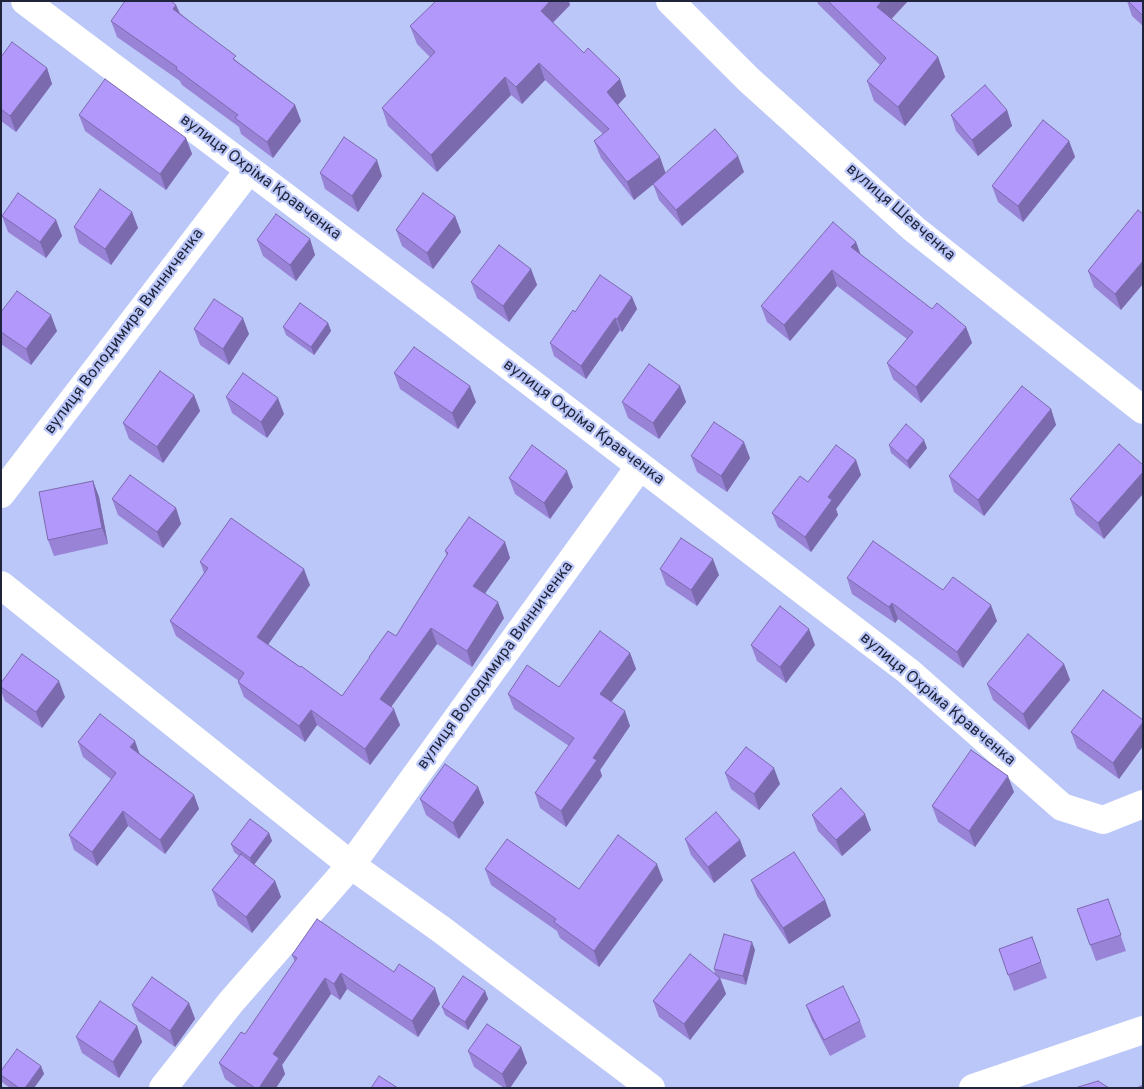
<!DOCTYPE html>
<html>
<head>
<meta charset="utf-8">
<style>
	body { margin:0 }
	#map { position:relative; width:1144px; height:1089px; overflow:hidden; background:#bbc7f8; font-family:Overpass,sans-serif }
	canvas { display:block }
	.frame { position:absolute; inset:0; border:2px solid #1f243b; pointer-events:none }
</style>
</head>
<body>
<div id="map">
<canvas width="1144" height="1089"></canvas>
<div class="frame"></div>
</div>
<script>
const ctx = document.querySelector('canvas').getContext('2d');
ctx.lineJoin = 'round';
const shape = rows => new Path2D(rows.map(r => 'M' + r).join(''));
function stroke(path, color, width, dash) { ctx.strokeStyle = color; ctx.lineWidth = width; ctx.lineCap = dash ? 'butt' : 'round'; ctx.setLineDash(dash || []); ctx.stroke(path); }
function paint(path, color) { ctx.fillStyle = color; ctx.fill(path, 'evenodd'); }
function write(font, color, halo, rows, align = 'center') {
  ctx.font = font + ' Overpass,sans-serif'; ctx.lineWidth = 4.5; ctx.setLineDash([]); ctx.textBaseline = 'middle'; ctx.strokeStyle = halo; ctx.fillStyle = color; for (const [text, x, y, turn = 0] of rows) {
    ctx.save(); ctx.translate(x, y); ctx.rotate((+turn || 0) * Math.PI / 180); ctx.textAlign = isNaN(turn) ? turn : align; if (halo) ctx.strokeText(text, 0, 0); ctx.fillText(text, 0, 0); ctx.restore();
  }
}
const minor = shape([
	[25,1,453,323,908,671,1062,807,1103,820,1143,804],
	[1,494,249,170],
	[1,585,351,865,442,930,651,1088],
	[163,1088,231,1002,351,865,640,466],
	[973,1088,1143,1030]
]);
const tertiary = shape([
	[670,1,749,80,914,229,1143,410]
]);
const wall = shape([
	[817,1,908,1,891,19,938,57,945,77,905,126,874,101,867,81,880,65,818,4],
	[1127,1,1143,1,1143,26,1132,16],
	[176,5,180,13,238,62,295,105,301,121,273,158,241,134,239,127,182,85,180,81,117,37,111,21],
	[570,5,553,23,626,96,618,105,665,173,744,172,682,226,659,200,653,184,634,200,601,158,594,141,603,134,545,80,522,104,511,95,437,172,388,126,382,108,430,57,417,44,410,26],
	[1,57,47,68,52,84,16,132,1,121],
	[1007,110,1012,126,978,156,956,131,951,115],
	[79,115,186,138,192,154,166,190,85,131],
	[1069,141,1075,157,1023,222,998,202,992,186],
	[320,173,382,176,358,212,325,189],
	[1138,210,1121,310,1094,287,1088,271],
	[132,212,138,228,111,265,79,243,74,227],
	[2,216,56,220,62,236,46,258,8,232],
	[455,216,461,232,433,269,402,246,396,230],
	[310,239,315,255,296,281,263,256,257,240],
	[856,242,860,254,932,309,966,327,972,343,921,403,893,379,887,363,907,339,837,286,790,341,767,322,761,306],
	[531,269,537,285,509,322,477,298,471,282],
	[632,297,637,309,622,332,620,330,586,379,554,356,550,343,575,312],
	[1,312,57,331,31,365,1,344],
	[328,323,331,331,314,355,286,335,283,327],
	[194,329,249,334,229,365,200,345],
	[394,373,476,402,458,429,400,389],
	[680,386,686,402,659,439,628,418,622,402],
	[194,395,200,411,163,463,129,439,123,423],
	[226,397,284,414,267,438,232,413],
	[1051,409,1056,425,984,516,954,492,949,476],
	[1119,444,1104,539,1076,515,1070,499],
	[889,445,927,448,910,469,891,453],
	[691,456,750,458,727,492,697,472],
	[856,460,861,475,836,509,838,515,811,552,778,527,772,513],
	[509,478,573,487,550,519,515,494],
	[93,481,99,497,108,544,54,556,48,540],
	[112,499,176,508,181,524,163,548,118,515],
	[505,542,510,558,485,593,504,618,472,667,437,644,391,707,400,725,370,765,317,725,305,742,244,697,238,682,239,681,176,636,170,621,204,573,200,562,310,585,268,644,342,696,370,658,369,657,396,636,447,556,445,551],
	[660,569,719,575,697,606,666,585],
	[847,578,943,590,997,621,963,668,898,619,895,623,852,594],
	[751,645,815,645,786,683,757,661],
	[630,653,636,669,611,702,630,726,600,770,602,776,566,827,540,808,535,793,569,746,514,709,508,694,559,687],
	[1064,664,1070,680,1029,730,993,700,987,684],
	[1,683,65,697,42,728,5,701,1,691],
	[1143,720,1143,746,1119,779,1077,748,1071,732],
	[78,742,139,753,194,795,199,809,165,854,128,826,97,866,74,850,69,835,111,779,83,757],
	[725,773,780,784,759,810,731,789],
	[478,787,484,803,459,839,426,815,420,799],
	[1014,792,975,847,938,822,932,806],
	[812,815,871,830,842,856,818,831],
	[269,833,272,841,254,865,275,881,281,897,252,933,218,906,212,890,239,856,234,852,231,844],
	[685,839,740,840,746,856,714,883,691,855],
	[485,869,579,889,663,880,599,967,560,938,557,931,491,885],
	[751,880,825,900,831,916,789,944,757,896],
	[1108,899,1126,951,1096,961,1077,909],
	[1032,937,1047,978,1014,991,999,949],
	[755,950,746,985,720,978,726,994,690,1040,659,1017,653,1001,715,974,714,969],
	[292,955,394,972,440,1004,418,1037,347,989,340,1000,331,994,282,1065,285,1074,276,1088,238,1088,225,1079,219,1063,245,1034,295,962],
	[485,991,488,999,468,1030,445,1015,442,1007],
	[189,1003,195,1019,175,1047,138,1021,132,1005],
	[806,1005,860,1021,866,1037,830,1056,812,1021],
	[137,1026,142,1042,119,1078,82,1053,76,1037],
	[521,1047,527,1063,510,1088,504,1088,474,1067,468,1051],
	[41,1066,44,1074,34,1088,10,1088,2,1082,1,1079,1,1071]
]);
const shadedWall = shape([
	[550,1,569,1,570,5,547,28,541,11],
	[882,1,908,1,884,27,877,7],
	[176,5,182,21,173,9],
	[938,57,945,77,905,126,898,107],
	[539,63,545,80,522,104,516,87],
	[47,68,52,84,16,132,10,116],
	[505,77,511,95,437,172,431,155],
	[620,79,626,96,614,109,607,92],
	[295,105,301,121,273,158,267,142],
	[1007,110,1012,126,978,156,972,140],
	[186,138,192,154,166,190,160,174],
	[1069,141,1075,157,1023,222,1018,206],
	[738,156,744,172,682,226,676,210],
	[660,157,666,174,634,200,627,182],
	[377,160,382,176,358,212,352,196],
	[132,212,138,228,111,265,105,249],
	[455,216,461,232,433,269,427,253],
	[56,220,62,236,46,258,40,242],
	[310,239,315,255,296,281,290,265],
	[856,242,862,258,851,247],
	[1143,261,1143,284,1121,310,1115,294],
	[531,269,537,285,509,322,503,306],
	[832,270,837,286,790,341,784,325],
	[632,297,637,309,622,332,617,319],
	[51,315,57,331,31,365,26,349],
	[243,318,249,334,229,365,223,349],
	[615,318,620,330,586,379,581,366],
	[328,323,331,331,314,355,311,347],
	[966,327,972,343,921,403,916,387],
	[470,386,476,402,458,429,452,413],
	[680,386,686,402,659,439,653,423],
	[194,395,200,411,163,463,157,447],
	[278,398,284,414,267,438,261,422],
	[1051,409,1056,425,984,516,978,500],
	[924,440,927,448,910,469,907,461],
	[744,442,750,458,727,492,721,476],
	[856,460,861,475,836,509,838,515,811,552,805,537,828,497],
	[567,471,573,487,550,519,544,503],
	[1143,472,1143,494,1104,539,1098,523],
	[93,481,99,497,108,544,102,528],
	[176,508,181,524,163,548,157,532],
	[505,542,510,558,479,602,473,586],
	[713,559,719,575,697,606,691,590],
	[304,569,310,585,263,652,257,637],
	[498,602,504,618,472,667,467,651],
	[892,603,898,619,895,623,889,607],
	[991,605,997,621,963,668,957,652],
	[431,628,437,644,386,714,380,699],
	[809,629,815,645,786,683,780,667],
	[630,653,636,669,606,709,600,694],
	[1064,664,1070,680,1029,730,1023,714],
	[59,681,65,697,42,728,36,712],
	[394,709,400,725,370,765,365,749],
	[311,710,317,725,305,742,299,726],
	[625,711,630,726,600,770,602,776,566,827,561,811,593,758],
	[1143,722,1143,746,1119,779,1113,763],
	[135,741,140,755,130,747],
	[774,768,780,784,759,810,754,794],
	[1008,776,1014,792,975,847,969,831],
	[478,787,484,803,459,839,453,823],
	[194,795,199,809,165,854,160,840],
	[123,811,128,826,97,866,92,852],
	[865,814,871,830,842,856,836,840],
	[269,833,272,841,253,866,250,858],
	[740,840,746,856,714,883,708,867],
	[657,864,663,880,599,967,594,951],
	[275,881,281,897,252,933,246,917],
	[825,900,831,916,789,944,783,928],
	[752,942,755,950,746,985,743,976],
	[341,973,347,989,340,1000,334,984],
	[325,978,331,994,282,1065,285,1074,276,1088,259,1088,273,1054],
	[720,978,726,994,690,1040,684,1024],
	[435,988,440,1004,418,1037,412,1021],
	[485,991,488,999,468,1030,465,1022],
	[189,1003,195,1019,175,1047,170,1031],
	[137,1026,142,1042,119,1078,113,1062],
	[521,1047,527,1063,510,1088,507,1088,502,1074],
	[41,1066,44,1074,34,1088,25,1088]
]);
const building = shape([
	[125,1,171,1,176,5,173,9,236,56,233,59,295,105,267,142,235,118,238,115,176,69,177,67,111,21,125,1],
	[436,1,550,1,541,11,584,53,588,48,620,79,607,92,660,157,627,182,594,141,609,129,539,63,516,87,505,77,431,155,382,108,435,52,410,26,436,1],
	[828,1,882,1,877,7,938,57,898,107,867,81,886,58,828,1],
	[1128,1,1143,1,1143,16,1128,1],
	[12,42,47,68,10,116,1,109,1,57,12,42],
	[105,79,186,138,160,174,79,115,105,79],
	[985,85,1007,110,972,140,951,115,985,85],
	[1043,120,1069,141,1018,206,992,186,1043,120],
	[715,129,738,156,676,210,653,184,715,129],
	[344,137,377,160,352,196,320,173,344,137],
	[100,189,132,212,105,249,74,227,100,189],
	[18,193,56,220,40,242,2,216,18,193],
	[423,193,455,216,427,253,396,230,423,193],
	[1138,210,1143,214,1143,261,1115,294,1088,271,1138,210],
	[276,214,310,239,290,265,257,240,276,214],
	[833,222,856,242,851,247,932,309,937,303,966,327,916,387,887,363,913,332,832,270,784,325,761,306,833,222],
	[499,245,531,269,503,306,471,282,499,245],
	[600,275,632,297,617,319,615,318,581,366,550,343,573,310,575,312,600,275],
	[17,291,51,315,26,349,1,332,1,312,17,291],
	[214,299,243,318,223,349,194,329,214,299],
	[300,303,328,323,311,347,283,327,300,303],
	[414,347,470,386,452,413,394,373,414,347],
	[649,364,680,386,653,423,622,402,649,364],
	[160,371,194,395,157,447,123,423,160,371],
	[243,373,278,398,261,422,226,397,243,373],
	[1022,386,1051,409,978,500,949,476,1022,386],
	[714,422,744,442,721,476,691,456,714,422],
	[906,424,924,440,907,461,889,445,906,424],
	[1119,444,1143,465,1143,472,1098,523,1070,499,1119,444],
	[532,445,567,471,544,503,509,478,532,445],
	[836,445,856,460,828,497,832,500,805,537,772,513,800,476,808,482,836,445],
	[130,475,176,508,157,532,112,499,130,475],
	[93,481,102,528,48,540,39,492,93,481],
	[469,517,505,542,473,586,498,602,467,651,431,628,380,699,394,709,365,749,311,710,299,726,238,682,244,673,170,621,208,568,200,562,231,518,304,569,257,637,300,667,301,666,342,696,370,657,369,657,388,631,396,636,448,553,445,551,469,517],
	[681,538,713,559,691,590,660,569,681,538],
	[873,541,943,590,953,577,991,605,957,652,892,603,889,607,847,578,873,541],
	[780,606,809,629,780,667,751,645,780,606],
	[600,631,630,653,600,694,625,711,593,758,597,760,561,811,535,793,574,738,508,694,527,665,559,687,600,631],
	[1028,634,1064,664,1023,714,987,684,1028,634],
	[22,654,59,681,36,712,1,687,1,683,22,654],
	[1103,690,1143,720,1143,722,1113,763,1071,732,1103,690],
	[100,714,135,741,130,747,194,795,160,840,123,811,92,852,69,835,116,773,78,742,100,714],
	[746,747,774,768,754,794,725,773,746,747],
	[971,750,1008,776,969,831,932,806,971,750],
	[445,764,478,787,453,823,420,799,445,764],
	[841,788,865,814,836,840,812,815,841,788],
	[716,812,740,840,708,867,685,839,716,812],
	[250,819,269,833,250,858,231,844,250,819],
	[618,835,657,864,594,951,554,922,556,919,485,869,507,839,579,889,618,835],
	[794,852,825,900,783,928,751,880,794,852],
	[241,854,275,881,246,917,212,890,241,854],
	[1108,899,1121,935,1090,945,1077,909,1108,899],
	[317,919,394,972,399,964,435,988,412,1021,341,973,334,984,325,978,273,1054,279,1058,259,1088,255,1088,219,1063,241,1032,245,1034,297,958,292,955,317,919],
	[724,934,752,942,743,976,714,969,724,934],
	[1032,937,1041,962,1008,975,999,949,1032,937],
	[690,954,720,978,684,1024,653,1001,690,954],
	[463,976,485,991,465,1022,442,1007,463,976],
	[152,977,189,1003,170,1031,132,1005,152,977],
	[843,986,860,1021,824,1040,806,1005,843,986],
	[100,1001,137,1026,113,1062,76,1037,100,1001],
	[487,1024,521,1047,502,1074,468,1051,487,1024],
	[17,1049,41,1066,25,1088,19,1088,1,1075,1,1071,17,1049],
	[379,1076,398,1088,371,1088,379,1076],
	[1098,1081,1109,1088,1075,1088,1098,1081],
	[1143,1085,1143,1088,1137,1088,1143,1085]
]);
const streetNames = [
	["вулиця Охріма Кравченка",260,178,37],
	["вулиця Шевченка",900,213,41],
	["вулиця Володимира Винниченка",125,332,-53],
	["вулиця Охріма Кравченка",583,423,37],
	["вулиця Володимира Винниченка",496,666,-54],
	["вулиця Охріма Кравченка",937,700,40]
];
stroke(minor, '#fff', 28);
stroke(tertiary, '#fff', 28);
paint(wall, '#9883d7');
paint(shadedWall, '#7c6aaf');
paint(building, '#b198fa');
stroke(building, '#7c6aaf', 1);
write('16px', '#1f243b', '#bbc7f8', streetNames);
</script>
</body>
</html>
